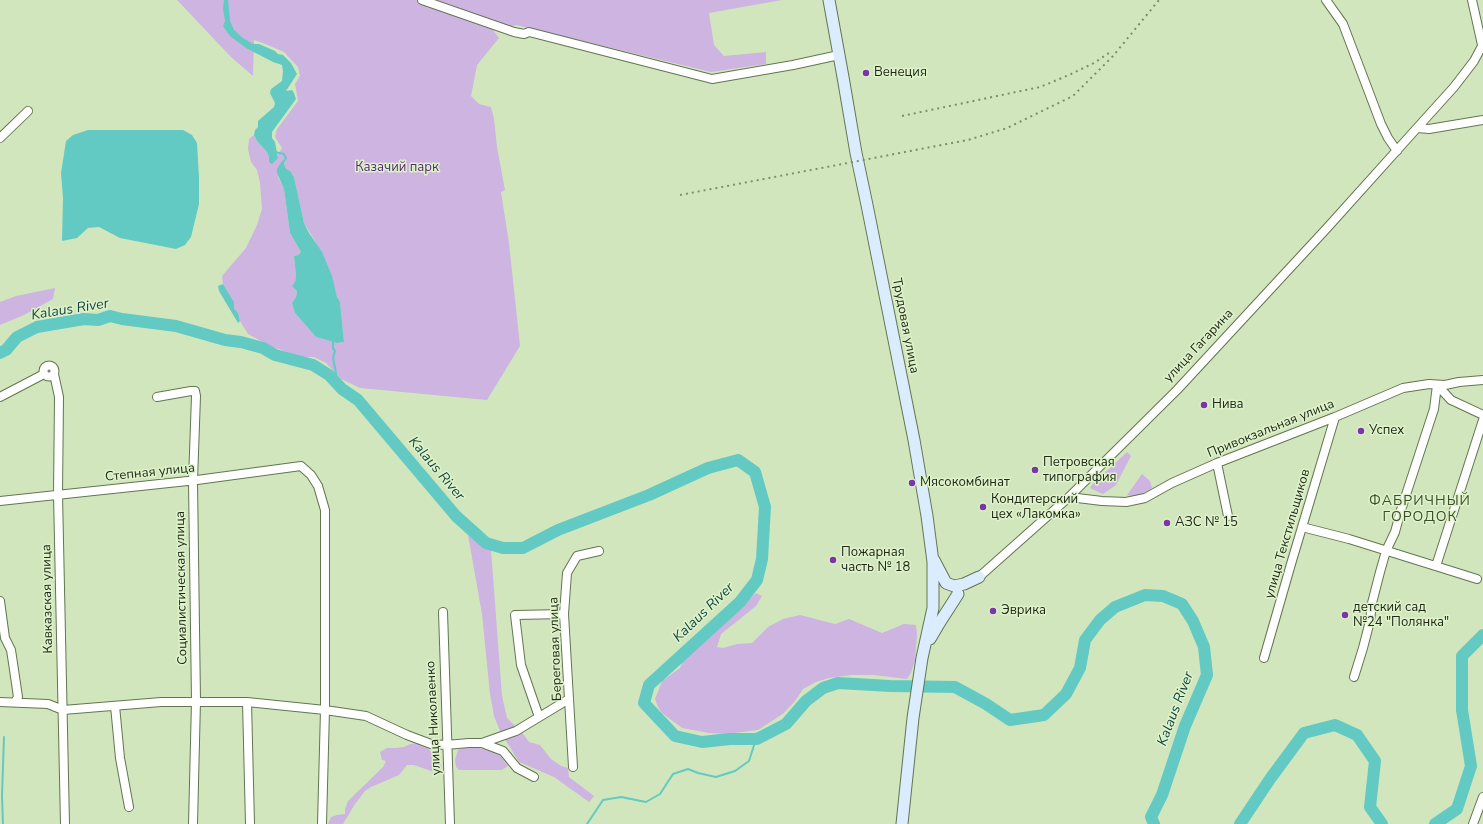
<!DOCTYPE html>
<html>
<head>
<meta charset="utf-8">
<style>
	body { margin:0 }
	canvas { display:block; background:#d1e6bd }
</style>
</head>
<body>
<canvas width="1483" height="824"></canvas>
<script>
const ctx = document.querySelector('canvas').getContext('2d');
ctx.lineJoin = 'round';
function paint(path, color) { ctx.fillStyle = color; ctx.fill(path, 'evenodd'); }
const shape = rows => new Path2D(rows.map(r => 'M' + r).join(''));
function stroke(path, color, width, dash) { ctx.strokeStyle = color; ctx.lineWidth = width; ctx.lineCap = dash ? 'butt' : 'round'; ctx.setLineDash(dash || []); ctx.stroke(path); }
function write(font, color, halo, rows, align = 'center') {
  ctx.font = font + ' "Nunito Sans",sans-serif'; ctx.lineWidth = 3; ctx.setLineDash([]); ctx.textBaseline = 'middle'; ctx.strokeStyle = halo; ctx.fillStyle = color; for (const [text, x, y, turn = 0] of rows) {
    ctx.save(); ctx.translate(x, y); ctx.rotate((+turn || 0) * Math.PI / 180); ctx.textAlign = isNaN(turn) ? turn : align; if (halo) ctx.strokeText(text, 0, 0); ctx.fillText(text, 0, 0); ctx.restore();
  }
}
const green = shape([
	[177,0,782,0,709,13,714,45,724,56,766,52,766,64,711,72,516,25,493,30,499,38,477,65,471,96,479,104,491,107,494,119,497,147,505,190,501,192,509,243,520,346,487,400,360,388,341,379,326,363,314,357,301,357,270,346,248,334,240,321,238,313,234,308,234,302,223,284,222,276,246,248,257,225,262,209,260,183,257,170,251,162,248,149,249,139,254,135,257,141,267,152,269,157,278,158,278,154,282,148,275,137,277,129,298,101,295,84,300,76,298,67,284,52,263,43,254,40,253,76,231,57],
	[285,160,284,164,286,169,294,177,304,223,315,241,334,286,337,297,340,302,344,342,337,343,316,337,295,313,292,303,296,297,297,291,295,282,296,275,294,256,298,255,301,252,290,233,284,189,278,177],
	[55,288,53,299,24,315,0,325,0,302,16,296],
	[1127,452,1131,456,1116,485,1103,494,1092,489,1090,488,1092,485],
	[1142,474,1150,481,1152,488,1137,497,1127,495],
	[468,535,491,550,502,696,507,718,524,735,529,742,540,745,551,759,561,766,568,768,569,777,594,796,589,802,554,777,519,762,500,731,494,716,490,694,482,614],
	[756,593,762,596,756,606,721,634,717,647,723,648,737,644,752,643,768,627,783,619,800,615,835,624,849,619,882,633,904,624,916,625,917,635,915,660,911,673,907,679,873,675,852,675,829,678,816,682,803,689,795,701,784,713,758,730,726,734,709,733,682,728,662,713,658,707,655,699,662,681,680,668,683,661],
	[419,743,426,746,432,753,437,757,442,768,438,772,431,771,414,765,407,765,399,775,371,787,365,791,355,804,343,824,328,824,331,817,337,815,345,814,345,809,348,801,383,767,386,761,382,760,380,752,387,748,395,748,404,747,410,744],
	[475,747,498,753,508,766,502,770,459,770,456,767,455,760,458,750,462,748,468,748]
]);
const water = shape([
	[224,0,228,0,230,21,234,30,243,38,253,44,259,44,275,51,278,54,283,55,291,63,297,74,286,91,292,90,294,93,296,99,272,132,272,138,275,142,278,158,272,164,269,162,269,157,267,152,257,141,254,135,255,130,258,127,258,121,274,107,275,103,270,93,271,89,282,81,283,71,282,65,273,62,246,48,230,36,223,26,225,21,223,9],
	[88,130,183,130,192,135,197,143,199,177,199,204,191,237,185,245,176,249,120,238,99,227,88,228,77,238,62,241,63,198,61,173,66,141,73,135],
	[285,160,284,164,286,169,290,171,294,177,304,223,309,233,322,252,332,276,337,297,340,302,344,342,337,343,316,337,295,313,292,303,296,297,297,291,292,286,295,282,296,275,294,256,298,255,301,252,290,233,284,189,277,173,277,169,282,161],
	[223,284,234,302,234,308,238,313,240,321,238,323,219,291,218,286]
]);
const stream = shape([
	[275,152,284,154,286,158,284,161],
	[333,341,333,348,335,351,333,358,336,373,335,382],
	[3,824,2,796,4,737],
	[587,824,603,800,621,797,646,802,660,794,673,774,688,769,698,773,716,777,735,771,749,761,756,739]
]);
const river = shape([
	[0,353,6,350,17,337,37,327,84,319,98,320,110,316,122,319,176,326,225,340,241,342,263,348,275,355,313,365,329,375,342,389,358,400,456,516,486,543,503,548,523,548,558,530,649,495,708,468,738,460,755,472,765,507,762,559,757,580,740,602,649,685,644,703,675,736,702,742,730,739,757,739,786,724,806,701,823,688,838,683,890,686,955,687,986,704,1010,720,1044,715,1066,694,1080,668,1085,640,1100,620,1115,607,1145,595,1163,596,1182,604,1193,621,1204,647,1207,675,1185,726,1162,795,1151,817,1154,824],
	[1240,824,1270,779,1304,733,1335,725,1357,735,1375,761,1370,807,1382,824],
	[1435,824,1457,809,1471,766,1462,710,1462,656,1483,635]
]);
const street = shape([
	[422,0,514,32,524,34,529,32,712,79,793,65,839,55],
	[1326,0,1343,24,1381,124,1388,138,1397,151],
	[1472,0,1482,45],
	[1417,128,1454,87,1474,61,1483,44],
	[0,138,28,111],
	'43.5 371a5.5 5.5 0 1 1 11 0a5.5 5.5 0 1 1-11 0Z',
	[54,374,59,397,58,494,65,824],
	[1437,385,1451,400,1483,415],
	[0,397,44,374],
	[157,397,191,391,195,391,196,396,193,481,196,701,193,824],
	[1217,463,1228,516],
	[1069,497,1102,501,1126,502,1145,498,1172,483,1217,463,1335,417,1403,388,1429,384,1445,385,1459,382,1483,380],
	[0,501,197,480,301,466,311,475,318,486,325,510,325,710,322,824],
	[1302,527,1349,539,1477,579],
	[1436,566,1483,420],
	[979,577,1069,497,1177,390,1327,228,1417,128,1429,129,1483,120],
	[0,601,5,638,11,650,13,663,18,697,15,702],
	[443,612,450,824],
	[1264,658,1291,564,1335,417],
	[1354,677,1363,648,1370,621,1372,603,1380,572,1386,551,1395,532,1401,510,1434,409,1437,385],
	[0,702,48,704,63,710,161,702,247,702,325,710,366,716,407,735,431,744,446,745,469,743,482,743,516,731,569,699],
	[247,702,250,824],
	[115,706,120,758,129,807],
	[539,717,521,665,515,615,564,614],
	[482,743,503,751,517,768,534,777],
	[573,767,564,614,567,573,577,556,599,551],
	[1473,824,1483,797]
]);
const secondary = shape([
	[829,0,843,77,856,153,867,205,914,440,927,516,933,562,933,608,922,658,913,718,902,824],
	[934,560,946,583,954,586,964,584,979,577],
	[930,639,940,622,958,594]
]);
const rail = shape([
	[902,116,1040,87,1069,75,1094,63,1112,51],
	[680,195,968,140,1007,128,1073,96,1113,56,1159,0]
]);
const markers = [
	[866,73,4,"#7c35a8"],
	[1204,405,4,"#7c35a8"],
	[1361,431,4,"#7c35a8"],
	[1035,470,4,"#7c35a8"],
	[912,483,4,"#7c35a8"],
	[983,507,4,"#7c35a8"],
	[1167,523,4,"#7c35a8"],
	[833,560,4,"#7c35a8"],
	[993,611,4,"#7c35a8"],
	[1345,615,4,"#7c35a8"]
];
const poiNames = [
	["Венеция",874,73],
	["Нива",1212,405],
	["Успех",1369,431],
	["Петровская",1043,463],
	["типография",1043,478],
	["Мясокомбинат",920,483],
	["Кондитерский",991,500],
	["цех «Лакомка»",991,515],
	["АЗС № 15",1175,523],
	["Пожарная",841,553],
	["часть № 18",841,568],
	["детский сад",1353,608],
	["№24 \"Полянка\"",1353,623],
	["Эврика",1001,611]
];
const parkNames = [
	["Казачий парк",397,168]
];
const streetNames = [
	["Трудовая улица",905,326,79],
	["улица Гагарина",1199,346,-47],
	["Привокзальная улица",1271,429,-22],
	["Степная улица",150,473,-6],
	["улица Текстильщиков",1288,534,-74],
	["Социалистическая улица",182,588,-91],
	["Кавказская улица",48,599,-91],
	["Береговая улица",556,649,-92],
	["улица Николаенко",434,718,-93]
];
const waterNames = [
	["Kalaus River",70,310,-9],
	["Kalaus River",436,469,50],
	["Kalaus River",704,613,-44],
	["Kalaus River",1176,709,-69]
];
const neighbourhoodNames = [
	["ФАБРИЧНЫЙ",1420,502],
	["ГОРОДОК",1420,518]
];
paint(green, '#cdb4e1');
paint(water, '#63cac3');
stroke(stream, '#63cac3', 2);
stroke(river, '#63cac3', 12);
stroke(street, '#637551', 10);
stroke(secondary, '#637551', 13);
stroke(street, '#fff', 8);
stroke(secondary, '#daecfe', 11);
stroke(rail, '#7d8b6e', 2, [2, 4]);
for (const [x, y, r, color] of markers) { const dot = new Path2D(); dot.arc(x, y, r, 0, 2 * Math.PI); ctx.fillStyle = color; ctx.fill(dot); stroke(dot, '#def3ca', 1.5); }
write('13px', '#212819', '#def3ca', poiNames, 'left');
write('13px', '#572a74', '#def3ca', parkNames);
write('13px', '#212819', '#def3ca', streetNames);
write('italic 14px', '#154442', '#def3ca', waterNames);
ctx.letterSpacing = '1px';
write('14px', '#3c4c2a', '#def3ca', neighbourhoodNames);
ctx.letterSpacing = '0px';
</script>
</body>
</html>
